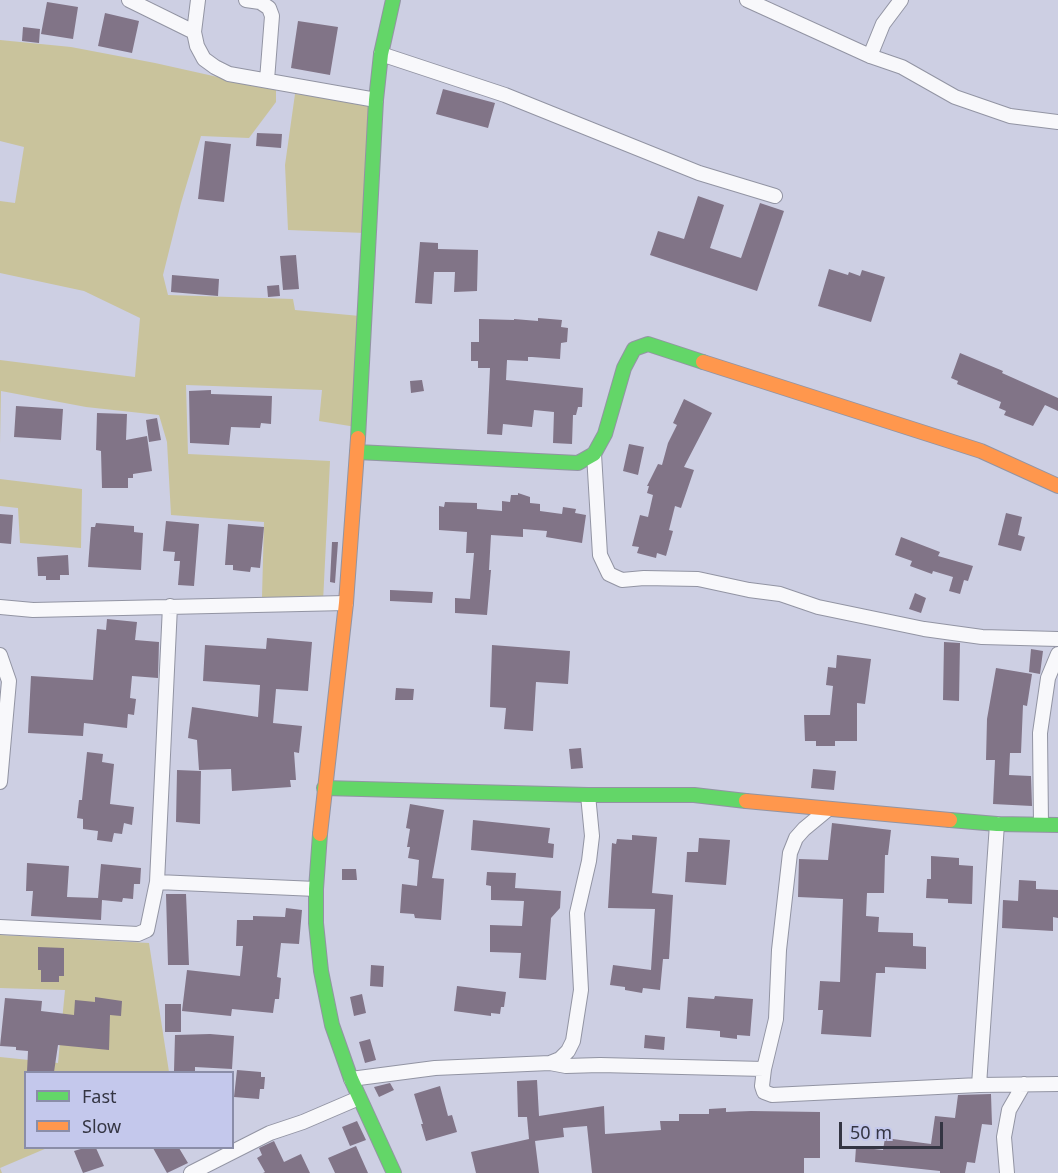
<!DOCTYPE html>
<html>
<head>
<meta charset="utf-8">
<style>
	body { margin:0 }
	#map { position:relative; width:1058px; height:1173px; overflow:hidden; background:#cdcfe3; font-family:"Noto Sans",sans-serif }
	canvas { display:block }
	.legend { position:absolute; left:24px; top:1071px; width:210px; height:78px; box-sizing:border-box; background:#c4c8ec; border:2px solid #8a8da8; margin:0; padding:8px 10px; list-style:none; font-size:18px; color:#343543 }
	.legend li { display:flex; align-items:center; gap:12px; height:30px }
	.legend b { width:30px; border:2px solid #8a8da8 }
	.scale { position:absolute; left:839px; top:1122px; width:104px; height:27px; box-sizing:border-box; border:3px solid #343543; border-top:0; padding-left:8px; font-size:18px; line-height:21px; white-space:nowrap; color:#343543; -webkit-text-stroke:4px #c4c8ec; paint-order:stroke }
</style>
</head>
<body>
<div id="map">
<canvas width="1058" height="1173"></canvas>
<ul class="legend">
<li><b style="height:8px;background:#63d668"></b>Fast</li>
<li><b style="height:8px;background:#ff974d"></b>Slow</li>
</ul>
<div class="scale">50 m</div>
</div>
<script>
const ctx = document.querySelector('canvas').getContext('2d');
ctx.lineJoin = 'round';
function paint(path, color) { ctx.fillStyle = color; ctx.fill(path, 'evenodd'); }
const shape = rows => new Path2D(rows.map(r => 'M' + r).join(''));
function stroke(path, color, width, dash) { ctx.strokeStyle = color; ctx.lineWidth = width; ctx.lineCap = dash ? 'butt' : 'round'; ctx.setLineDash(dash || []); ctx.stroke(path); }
const green = shape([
	[0,40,71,47,155,63,276,90,276,102,249,138,201,136,181,203,163,275,168,295,293,299,295,310,360,316,356,427,319,421,322,390,186,385,188,454,330,461,323,602,262,597,264,522,171,515,167,442,159,415,86,407,1,391,0,444,0,360,135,377,140,318,84,291,0,273,0,201,15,203,24,147,0,141],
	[295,94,370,102,365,233,288,230,285,165],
	[0,479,82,489,81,548,20,543,18,508,0,506],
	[0,935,149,943,169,1072,26,1072,26,1148,47,1148,0,1168,2,1173,0,1173,0,1057,58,1063,65,990,0,988]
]);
const building = shape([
	[47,2,78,7,73,39,41,34],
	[105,13,139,21,132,53,98,46],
	[298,21,338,27,330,75,291,68],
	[23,27,40,29,39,43,22,41],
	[443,89,495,103,488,128,436,114],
	[257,133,282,134,281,148,256,146],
	[205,141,231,144,224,202,198,199],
	[698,196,724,205,710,248,741,258,760,203,784,211,757,291,650,255,658,231,684,239],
	[420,242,438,243,438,249,478,250,477,291,454,292,455,272,434,272,432,304,415,303],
	[296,255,299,289,283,290,280,256],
	[829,269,848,275,849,272,860,276,862,270,885,277,871,322,818,306],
	[172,275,219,279,218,296,171,292],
	[279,285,280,296,268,297,267,286],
	[538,318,562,320,561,327,568,328,567,342,561,343,560,359,532,357,528,357,528,361,507,360,506,380,583,388,582,407,578,407,576,415,573,415,572,444,553,443,554,412,534,410,532,427,503,424,502,435,487,434,490,368,478,368,478,361,471,361,471,342,479,342,479,319,514,320,514,319,538,321],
	[960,353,1003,371,1002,373,1058,398,1058,411,1045,405,1033,426,1004,415,1006,411,999,408,1001,402,957,384,958,381,951,378],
	[422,380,424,391,411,393,410,381],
	[211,390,211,394,272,396,271,424,261,423,260,428,231,427,229,445,190,443,189,391],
	[684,399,712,413,684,467,694,470,681,508,675,506,669,530,673,531,666,556,657,553,656,558,637,553,639,547,632,546,640,515,648,517,653,495,647,493,649,486,647,486,658,464,662,465,668,443,677,425,673,423],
	[16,406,63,409,61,440,14,437],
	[97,413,127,414,126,440,147,436,152,471,133,474,133,478,128,478,128,488,102,488,101,451,96,450],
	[157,418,161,440,149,442,146,420],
	[629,444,644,447,638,475,623,471],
	[518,493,530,497,530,503,540,504,540,511,562,514,563,507,576,509,575,513,586,515,582,543,546,537,547,531,523,529,523,537,491,535,489,570,491,570,487,615,455,613,455,598,470,599,474,553,466,553,467,532,439,530,439,506,444,507,445,502,477,503,477,509,502,511,502,501,510,502,511,495,518,495],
	[1006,513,1022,517,1018,535,1025,537,1021,551,998,545],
	[0,514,13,515,11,544,0,543],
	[166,521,199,524,194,586,178,585,180,561,174,561,175,552,163,551],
	[96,523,134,526,134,532,143,533,141,570,88,567,91,527,95,527],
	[228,524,264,527,260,568,251,567,250,572,233,570,233,565,225,565],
	[901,537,940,552,938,556,973,566,968,581,964,580,960,594,949,591,953,577,933,571,932,574,910,566,912,561,895,555],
	[332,542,338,542,335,583,330,582],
	[68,555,69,575,60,575,60,580,46,580,46,576,38,576,37,557],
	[390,590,433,592,432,603,390,601],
	[915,593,926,598,921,613,909,609],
	[107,619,137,622,135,640,159,642,158,678,132,676,130,698,136,699,134,715,128,714,127,728,84,723,83,736,28,733,31,676,93,680,97,629,106,630],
	[267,638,312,642,308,691,276,689,273,723,302,726,299,753,294,752,296,780,290,780,291,787,232,791,231,769,199,770,197,740,188,738,192,707,258,717,260,685,203,681,205,645,266,649],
	[944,642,960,643,959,701,943,700],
	[492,645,570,651,568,684,536,682,533,731,504,729,506,708,490,707],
	[1031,649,1043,651,1040,674,1029,672],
	[837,655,871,659,865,704,857,703,857,741,835,741,835,746,816,746,816,741,805,741,804,715,830,715,833,686,826,685,828,667,836,668],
	[996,668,1032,674,1027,706,1023,705,1021,753,1010,753,1009,775,1031,776,1032,806,993,804,995,760,986,760,987,719],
	[396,688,414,689,413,700,395,700],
	[581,748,583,768,571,769,569,749],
	[87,752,103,754,102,762,114,764,110,804,134,807,132,825,124,823,122,834,114,833,112,842,97,840,98,831,83,829,83,819,77,818,79,800,82,800],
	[813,769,836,771,834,790,811,788],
	[177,770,201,771,200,824,176,822],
	[410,804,444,810,432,878,444,879,441,920,415,918,414,914,400,913,402,884,417,886,419,860,408,858,410,847,407,847,410,829,406,828],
	[473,820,550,828,548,843,554,844,553,858,471,850],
	[832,823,891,830,888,855,885,855,884,893,867,893,866,916,879,917,878,932,913,933,913,946,926,947,926,969,885,967,885,973,876,973,871,1037,821,1034,823,1010,818,1010,820,981,840,982,843,899,798,897,799,859,828,860],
	[632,835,657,837,652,893,673,895,669,959,663,959,660,990,643,988,642,993,625,990,625,987,610,985,613,965,651,970,655,909,608,908,612,843,616,844,617,839,632,840],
	[699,838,730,840,726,885,685,882,687,852,698,852],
	[931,856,959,858,959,865,973,866,972,904,948,903,948,899,926,898,927,879,931,879],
	[27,863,69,866,67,897,98,898,101,864,141,868,140,884,134,884,133,899,123,898,122,902,102,900,101,920,31,916,33,891,26,891],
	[342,869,356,869,357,880,342,880],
	[487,872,516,873,515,888,561,891,560,908,551,918,546,980,519,978,521,953,490,952,490,925,522,926,524,901,491,900,491,886,486,885],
	[1019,880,1036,881,1036,889,1058,890,1058,918,1053,917,1053,931,1002,928,1003,900,1018,901],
	[166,894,186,894,189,965,168,965],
	[286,908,302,910,299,944,281,943,277,977,281,978,279,999,275,999,273,1013,232,1009,231,1016,182,1011,187,970,240,976,243,946,236,946,237,920,253,920,253,916,285,917],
	[38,947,64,948,64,976,59,976,59,982,41,982,41,970,38,970],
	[371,965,384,966,383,987,370,986],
	[457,986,506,992,504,1007,501,1007,500,1014,491,1013,491,1016,454,1011],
	[362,994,366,1013,354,1016,350,997],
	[715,996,753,999,750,1036,737,1035,737,1039,720,1037,720,1031,686,1028,688,997,714,999],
	[95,997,122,1001,121,1016,110,1015,109,1050,58,1045,54,1072,27,1072,28,1051,16,1050,16,1047,0,1046,5,998,42,1001,41,1011,74,1015,75,1000,95,1002],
	[165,1004,181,1004,181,1032,165,1032],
	[210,1034,234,1036,232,1069,195,1067,195,1071,174,1071,175,1035],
	[645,1035,665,1037,664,1050,644,1048],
	[370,1039,376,1060,365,1063,359,1042],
	[237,1070,261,1072,261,1077,265,1077,264,1089,260,1089,259,1099,234,1097],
	[537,1080,539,1116,604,1106,605,1134,661,1130,660,1121,679,1121,679,1114,709,1114,709,1109,726,1108,726,1112,751,1111,820,1112,820,1158,804,1158,804,1173,592,1173,587,1126,563,1128,564,1137,535,1141,539,1173,476,1173,471,1152,529,1139,527,1117,518,1117,517,1081],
	[390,1083,394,1090,379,1097,374,1087],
	[440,1086,448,1116,452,1115,457,1132,426,1141,421,1124,423,1124,414,1094],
	[991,1094,992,1125,982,1124,975,1163,967,1162,965,1173,940,1173,940,1171,855,1162,856,1147,883,1150,885,1138,931,1144,935,1116,955,1118,958,1095],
	[357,1121,366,1140,350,1146,342,1127],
	[274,1141,284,1162,301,1154,310,1173,263,1173,265,1172,257,1158,262,1155,259,1148],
	[356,1146,368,1173,335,1173,328,1158],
	[84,1148,96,1148,104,1166,83,1173,74,1151],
	[153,1148,179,1148,188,1163,167,1173]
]);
const street = shape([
	[129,0,194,32],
	[198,0,194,32,197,46,204,59,215,67,229,74,376,100],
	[246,0,260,2,269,8,272,16,267,80],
	[747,0,870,56,902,67,955,97,1010,116,1058,122],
	[381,54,505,95,699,173,775,196],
	[870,56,883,24,901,0],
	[594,454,600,555,609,574,622,580,644,578,698,579,749,590,780,594,818,607,924,629,982,637,1058,639],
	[0,607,33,610,346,603],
	[0,655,9,681,0,782],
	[827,810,804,829,796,838,790,853,779,950,776,1019,764,1069,762,1086,764,1092,772,1095,979,1085,1058,1084],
	[1041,824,1040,733,1048,678,1058,654],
	[157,882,316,889],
	[0,927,138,934,147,930,157,882,170,606],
	[550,1063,566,1066,600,1065,764,1069],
	[351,1079,435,1068,550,1063,560,1059,568,1051,573,1041,581,990,577,913,589,861,592,836,588,795],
	[979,1085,997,824],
	[191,1173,270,1133,303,1122,359,1098],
	[1007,1173,1004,1137,1009,1110,1024,1084]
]);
const fast = shape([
	[358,438,376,100,381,54,393,0],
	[357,452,578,463,594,454,605,434,624,368,634,349,648,344,703,362],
	[324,788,588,795,694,795,746,801],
	[950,820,997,824,1058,825],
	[320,834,316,889,316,923,321,971,332,1025,351,1079,394,1173]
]);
const slow = shape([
	[703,362,981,451,1058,486],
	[746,801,950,820],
	[320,834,346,603,358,438]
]);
paint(green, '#c9c39c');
paint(building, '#817487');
stroke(street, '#9294a3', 16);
stroke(fast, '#9294a3', 16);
stroke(slow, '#9294a3', 16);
stroke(street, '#f8f8fb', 14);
stroke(fast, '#63d668', 14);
stroke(slow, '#ff974d', 14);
</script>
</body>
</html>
